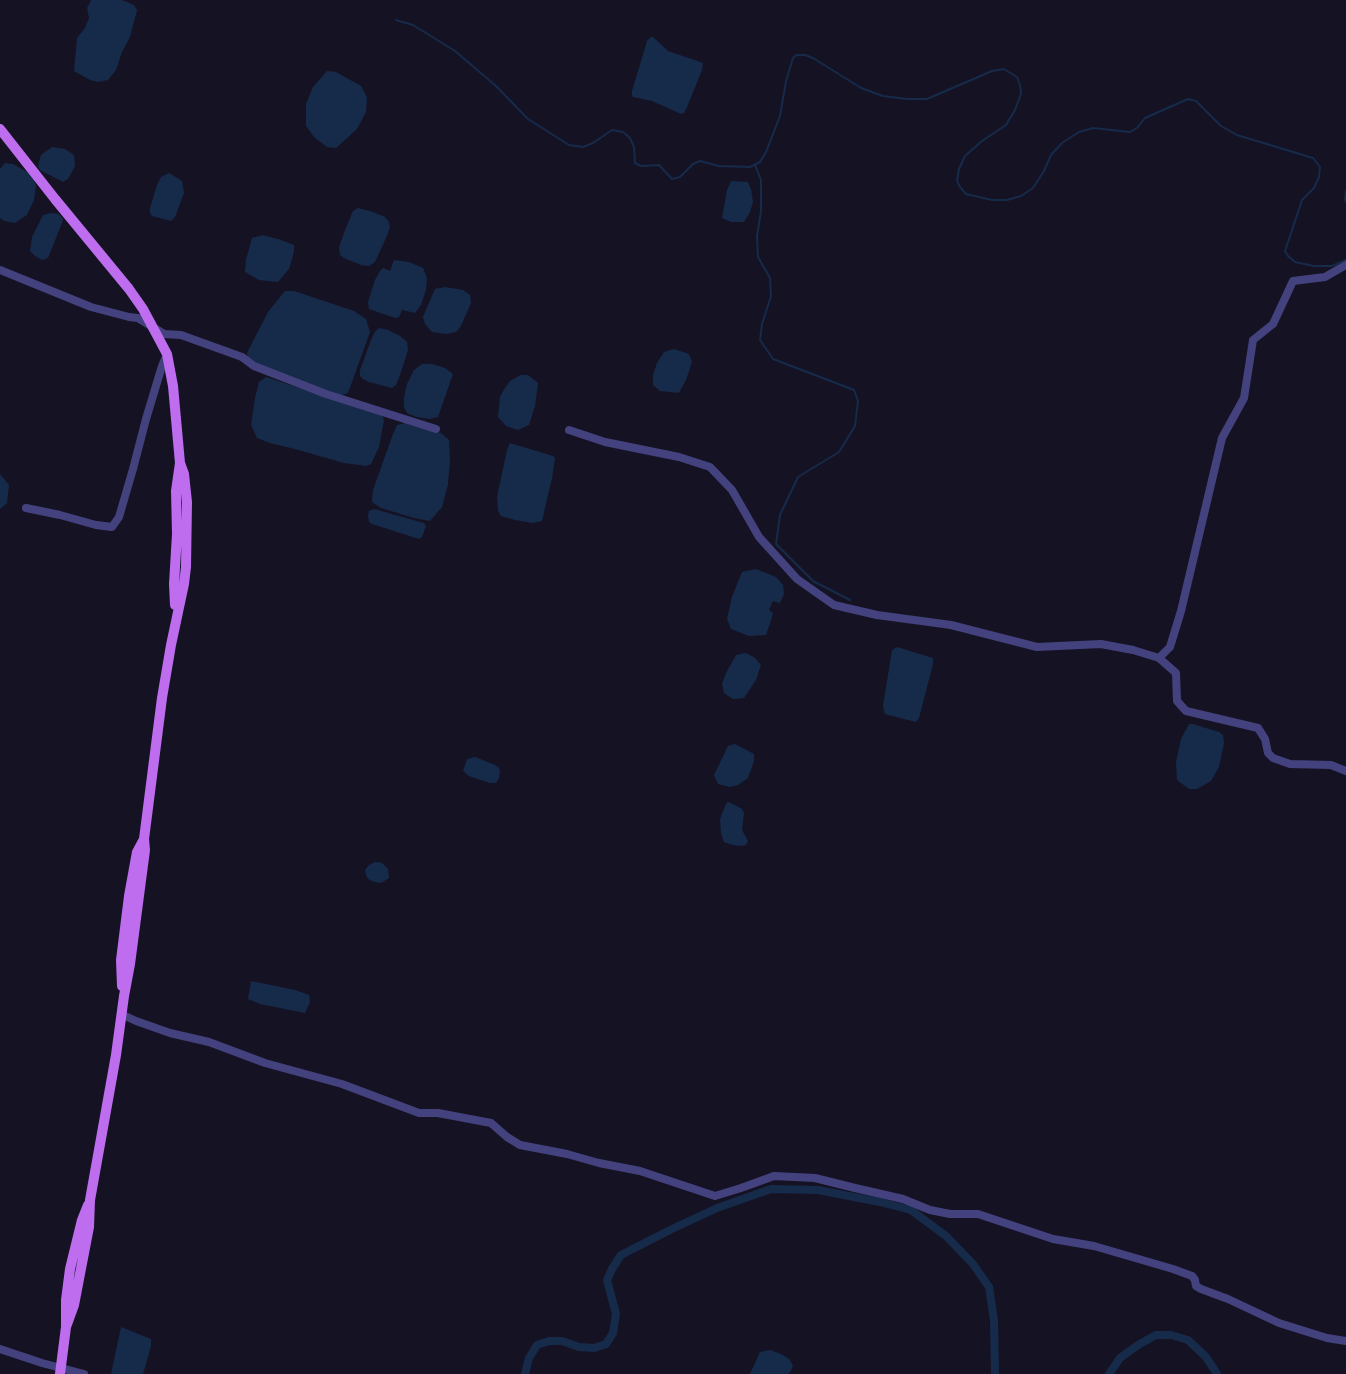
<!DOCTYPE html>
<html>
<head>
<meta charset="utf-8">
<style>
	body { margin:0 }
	canvas { display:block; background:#151224 }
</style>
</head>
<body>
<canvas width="1346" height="1374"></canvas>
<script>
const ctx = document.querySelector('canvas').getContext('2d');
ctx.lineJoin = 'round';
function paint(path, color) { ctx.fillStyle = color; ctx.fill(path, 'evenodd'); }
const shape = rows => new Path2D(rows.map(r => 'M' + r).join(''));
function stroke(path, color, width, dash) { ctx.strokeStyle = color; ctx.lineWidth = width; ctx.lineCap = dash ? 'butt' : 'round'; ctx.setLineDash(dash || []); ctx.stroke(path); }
const water = shape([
	[91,0,122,0,134,5,137,10,130,37,122,52,116,70,108,80,98,82,90,80,74,71,77,38,85,28,89,18,87,8],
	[651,37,653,37,668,51,703,63,702,70,687,107,684,113,681,114,652,101,633,97,632,95,632,91,647,41],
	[327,71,336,72,361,86,367,97,366,112,357,129,336,148,327,147,314,137,306,126,306,104,313,87],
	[52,147,65,149,74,155,75,166,68,179,63,182,40,170,38,166,41,155],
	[5,163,13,164,31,174,36,185,34,200,27,215,15,223,4,221,0,218,0,169],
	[169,173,182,181,184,193,175,217,171,221,152,216,150,213,150,208,157,185,161,177],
	[731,181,748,182,751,189,753,202,750,212,744,222,731,222,722,218,727,190],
	[358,208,373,212,385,217,389,222,390,227,386,238,375,262,369,266,361,265,344,258,340,255,339,247,344,233,353,211],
	[51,213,59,214,63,219,62,223,48,258,42,260,35,256,30,251,32,237,43,215],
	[263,235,281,240,294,245,294,252,289,269,278,282,259,280,245,272,246,260,252,238],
	[394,260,409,262,423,268,427,278,426,290,421,305,415,313,402,310,399,317,395,318,369,309,368,302,375,280,380,271,383,268,390,271],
	[445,287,463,290,470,295,471,303,461,326,456,332,446,334,432,332,425,324,423,317,435,289],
	[285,291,294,291,354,311,366,319,370,332,348,393,339,396,273,372,248,359,247,353,268,312],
	[379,328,388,330,400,336,407,342,408,350,401,372,396,385,392,388,369,382,363,379,360,376,360,370,370,343,374,333],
	[674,349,689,354,692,362,686,380,679,393,660,391,653,385,653,375,657,363,664,352],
	[422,364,432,364,445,368,453,374,438,417,430,419,417,417,407,413,404,407,404,398,407,384,414,370],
	[521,375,528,375,538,383,535,406,529,425,518,430,506,426,498,417,500,397,503,391,510,381],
	[266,377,382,415,384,420,379,447,371,464,366,466,344,463,295,449,270,443,257,438,251,425,255,398,259,382],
	[405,423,441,433,449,440,450,460,448,484,442,507,430,521,414,518,381,508,372,502,373,490,393,434,397,425],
	[510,443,553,456,555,458,552,478,542,521,533,523,515,520,501,516,498,511,497,497,507,450],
	[0,474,9,485,7,503,0,509],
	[374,509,424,523,426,526,422,537,419,539,372,524,369,522,368,515,369,511],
	[756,569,776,577,783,585,784,594,780,603,773,601,769,610,773,613,772,617,766,635,749,636,731,629,727,619,732,597,742,572],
	[897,647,933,658,933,664,919,718,916,722,885,714,883,706,892,650],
	[746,653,755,658,761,665,756,680,744,698,733,699,724,693,722,684,726,673,736,655],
	[1189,724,1193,724,1219,732,1223,735,1224,743,1219,767,1211,781,1197,789,1189,789,1177,780,1176,762,1181,739],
	[735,744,754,754,754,761,748,778,738,785,729,787,718,784,714,775,728,746],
	[475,757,495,765,499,768,500,772,499,778,496,783,490,783,469,776,463,771,467,759],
	[728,802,733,804,742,809,744,813,742,830,748,841,746,845,742,846,733,845,724,842,721,833,720,819,726,804],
	[375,862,382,863,388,869,389,878,381,883,374,882,368,879,366,875,365,870,369,865],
	[251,981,295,990,309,995,310,1002,305,1013,260,1004,248,999],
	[121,1327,151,1339,151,1346,143,1374,111,1374],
	[770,1350,781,1354,789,1359,793,1365,791,1371,788,1374,750,1374,760,1352]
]);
const stream = shape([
	[396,20,413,25,455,51,496,86,528,119,569,145,583,147,593,143,612,130,623,132,630,138,634,147,635,163,641,166,659,165,672,179,680,177,693,164,700,161,719,166,750,167,760,162,766,152,780,116,786,81,793,58,797,55,805,55,813,58,861,88,883,96,907,99,927,99,992,71,1004,69,1017,77,1020,85,1021,94,1015,110,1006,125,982,141,965,156,959,169,957,181,960,187,966,194,992,200,1007,200,1021,196,1033,188,1044,171,1051,155,1062,143,1079,132,1093,128,1130,132,1137,128,1145,118,1188,99,1196,101,1221,126,1237,135,1313,158,1320,167,1319,177,1314,188,1302,200,1285,251,1288,256,1295,262,1314,266,1332,266,1346,260],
	[755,165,761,180,761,211,757,236,758,257,770,278,771,296,762,324,760,340,773,359,854,390,858,401,855,426,839,452,798,477,780,515,776,544,813,581,850,600],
	[1346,191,1345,199,1346,202]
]);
const canal = shape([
	[525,1374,529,1358,537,1345,549,1341,562,1341,579,1347,594,1348,606,1344,613,1333,616,1314,607,1280,612,1269,621,1255,672,1229,717,1208,771,1189,818,1190,880,1202,911,1210,946,1236,973,1264,989,1287,994,1320,995,1374],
	[1109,1374,1120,1358,1138,1345,1156,1335,1171,1335,1188,1340,1206,1357,1217,1374]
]);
const minor = shape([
	[0,270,91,307,129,317,138,318,164,334,181,335,242,357,254,366,326,394,436,429],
	[569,430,605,442,679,457,710,467,732,490,759,537,797,579,834,605,877,615,951,625,1037,647,1101,644,1133,650,1159,658,1170,647,1181,611,1222,438,1244,398,1253,340,1273,324,1293,281,1325,277,1346,265],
	[26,508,60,515,96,525,112,527,119,517,133,469,146,419,162,366,167,354],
	[1159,658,1176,673,1177,701,1186,711,1258,728,1265,739,1268,753,1273,758,1290,764,1331,765,1346,771],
	[121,1014,136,1021,170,1033,209,1042,265,1063,342,1084,419,1113,438,1113,491,1123,507,1137,520,1145,567,1154,599,1163,640,1171,715,1196,741,1188,774,1176,815,1178,855,1188,903,1199,930,1210,950,1214,978,1214,1053,1239,1094,1246,1173,1269,1192,1276,1195,1280,1196,1286,1201,1289,1228,1299,1279,1323,1327,1338,1346,1341],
	[0,1349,42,1363,84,1374]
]);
const primary = shape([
	[0,129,55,199,129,289,143,309,167,354,173,386,180,463,176,491,177,534,174,584,175,605],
	[122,986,121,960,129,896,137,852,144,839],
	[66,1327,74,1305,89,1227,90,1200,116,1055,124,996,130,964,145,850,144,839,162,698,171,645,184,584,186,567,187,502,184,474,180,463],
	[60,1374,66,1327,66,1300,70,1269,82,1220,88,1205]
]);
paint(water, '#162a4a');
stroke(stream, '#162a4a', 2);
stroke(canal, '#162a4a', 8);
stroke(minor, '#44427e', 8);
stroke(primary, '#bd6dee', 10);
</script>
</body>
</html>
